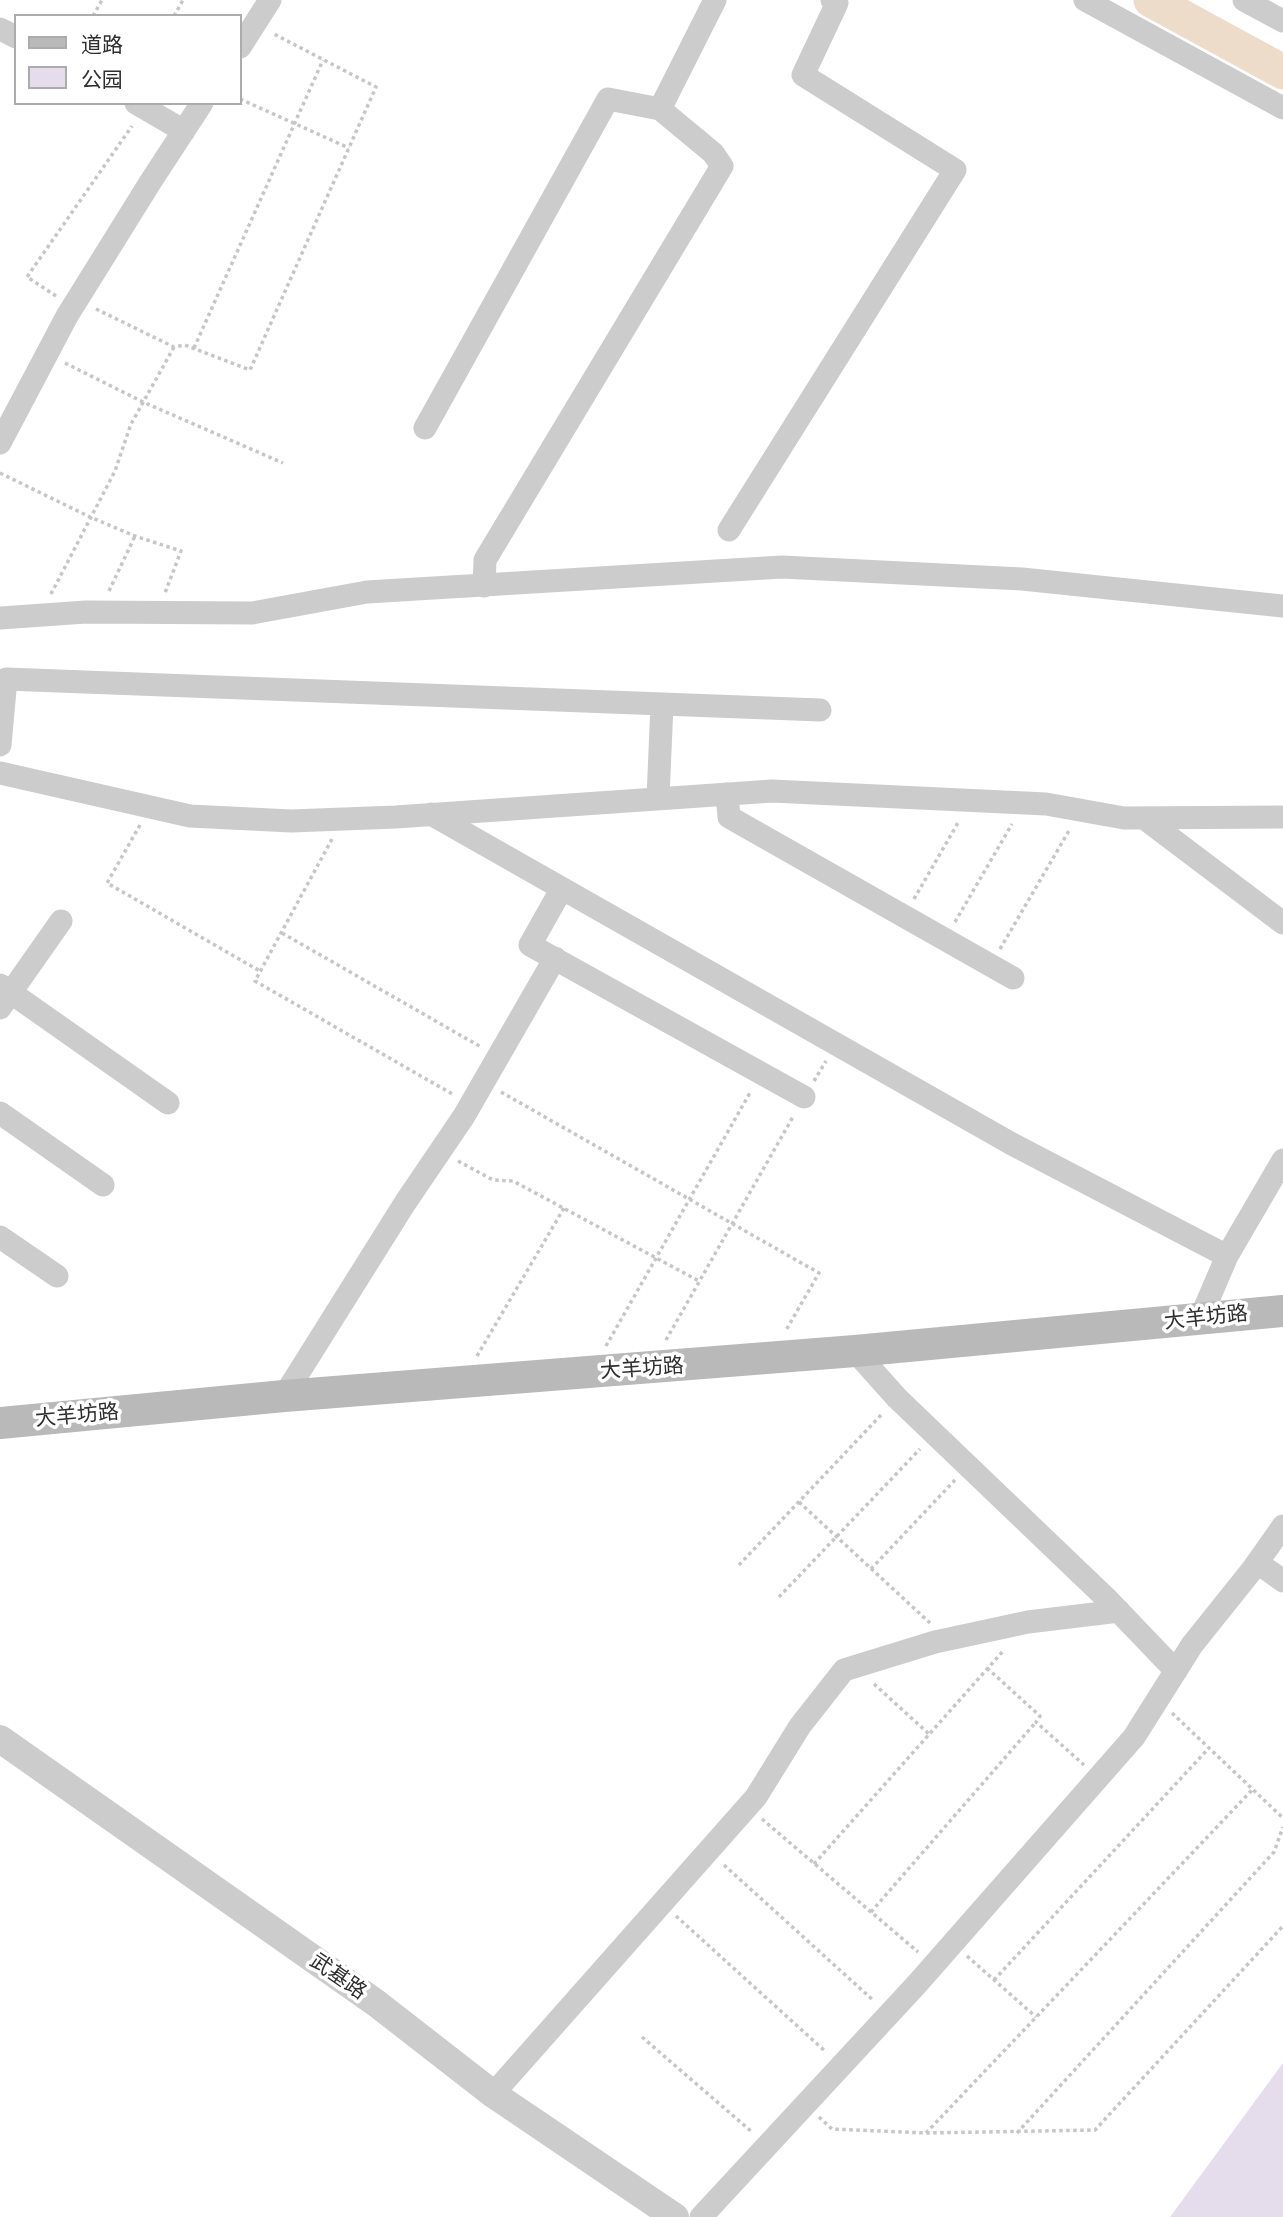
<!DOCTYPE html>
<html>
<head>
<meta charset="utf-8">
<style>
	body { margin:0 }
	#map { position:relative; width:1283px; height:2217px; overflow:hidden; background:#fff; font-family:"Fira Sans","Noto Sans SC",sans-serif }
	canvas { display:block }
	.legend { position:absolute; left:14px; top:14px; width:228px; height:91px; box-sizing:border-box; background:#fff; border:2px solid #acacac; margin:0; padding:9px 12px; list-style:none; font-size:21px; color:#2f2f2f }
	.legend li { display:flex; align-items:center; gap:14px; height:35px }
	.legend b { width:35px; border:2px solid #acacac }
</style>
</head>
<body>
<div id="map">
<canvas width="1283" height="2217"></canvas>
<ul class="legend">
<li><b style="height:9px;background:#b9b9b9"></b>道路</li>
<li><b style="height:19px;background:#e6ddec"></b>公园</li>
</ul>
</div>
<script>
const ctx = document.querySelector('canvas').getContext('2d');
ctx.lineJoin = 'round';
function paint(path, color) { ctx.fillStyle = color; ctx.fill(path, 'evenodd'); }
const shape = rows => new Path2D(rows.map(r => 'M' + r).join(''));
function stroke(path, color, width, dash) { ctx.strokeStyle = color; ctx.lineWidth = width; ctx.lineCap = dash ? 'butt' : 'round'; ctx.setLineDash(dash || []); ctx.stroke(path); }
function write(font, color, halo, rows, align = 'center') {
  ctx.font = font + ' "Fira Sans","Noto Sans SC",sans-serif'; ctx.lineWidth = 7; ctx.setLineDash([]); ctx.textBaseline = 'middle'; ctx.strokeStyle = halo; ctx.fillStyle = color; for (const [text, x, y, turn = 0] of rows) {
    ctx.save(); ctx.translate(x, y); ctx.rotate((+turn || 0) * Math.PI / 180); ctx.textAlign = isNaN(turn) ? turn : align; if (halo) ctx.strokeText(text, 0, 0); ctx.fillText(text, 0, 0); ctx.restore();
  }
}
const green = shape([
	[1283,2063,1283,2217,1170,2217]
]);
const river = shape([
	[1151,0,1283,72]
]);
const path = shape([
	[93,16,102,0],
	[174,16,183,0],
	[240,99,349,148],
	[56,296,27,277,132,126],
	[96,309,174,347,185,345,250,370,376,87,272,33],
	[194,348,323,60],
	[65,363,143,402,283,463],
	[0,473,90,517,135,536,181,551,165,593],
	[109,591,135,536],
	[51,594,115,471,131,424,174,347],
	[140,825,107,883,260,971],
	[332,839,255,981,454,1095],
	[914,899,959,821],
	[955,922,1012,824],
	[282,933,481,1047],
	[1000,949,1070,829],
	[814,1081,826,1061],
	[501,1092,819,1273,785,1332],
	[458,1161,493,1180,513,1181,699,1281],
	[666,1340,794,1115],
	[606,1346,751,1091],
	[477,1356,564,1208],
	[799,1502,930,1623],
	[739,1565,882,1414],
	[871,1569,955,1480],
	[779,1597,920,1449],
	[987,1668,1040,1716,1036,1722,1084,1765],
	[874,1684,929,1734],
	[1172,1713,1283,1818],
	[762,1819,918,1952],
	[814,1864,1004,1650],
	[724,1865,874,2001],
	[871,1912,1036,1722],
	[676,1916,826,2052],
	[967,1956,1036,2017],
	[994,1980,1209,1748],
	[642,2037,752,2132],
	[819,2117,832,2129,926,2133,1095,2130,1283,1926],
	[926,2133,1253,1789],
	[1017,2133,1274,1852,1283,1827]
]);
const minor = shape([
	[1085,0,1283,108],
	[1244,0,1283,21],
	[0,29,16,37],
	[240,47,270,0],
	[136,103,184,131],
	[425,428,608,99,660,109],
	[0,443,67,316,151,181,202,103],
	[729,530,955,170,803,75,837,3,832,0],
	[484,586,485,560,722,166,713,153,660,109,715,0],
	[0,618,86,612,252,613,367,592,782,567,1022,579,1283,606],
	[0,745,6,679,820,710],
	[0,773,190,816,291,821,396,817,772,791,1046,804,1124,818,1283,817],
	[727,794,729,817,1013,978],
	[658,798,662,704],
	[431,814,1012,1144,1227,1256],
	[1144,818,1283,923],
	[561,890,530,945,804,1097],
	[0,985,168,1103],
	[0,1008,61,921],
	[0,1113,103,1185],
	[0,1237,57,1276],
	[1200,1319,1227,1256,1283,1160],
	[855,1351,897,1398,1106,1598,1176,1671],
	[284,1396,405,1203,464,1116,555,958],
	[1258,1563,1283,1581],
	[493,2094,756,1797,800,1726,844,1670,935,1642,1028,1622,1119,1611],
	[701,2217,917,1984,1134,1737,1192,1645,1252,1570,1283,1526]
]);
const tertiary = shape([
	[0,1739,376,2003,493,2094,675,2217]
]);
const secondary = shape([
	[0,1423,284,1396,855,1351,1283,1311]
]);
const streetNames = [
	["大羊坊路",1206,1318,-6],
	["大羊坊路",642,1369,-4],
	["大羊坊路",77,1416,-5],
	["武基路",338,1977,35]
];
paint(green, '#e6ddec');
stroke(river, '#ecdcc9', 35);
stroke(path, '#c6c6c6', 3.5, [3.5, 3.5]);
stroke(minor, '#ccc', 23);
stroke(tertiary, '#ccc', 28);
stroke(secondary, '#b9b9b9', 32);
write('21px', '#2f2f2f', '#fff', streetNames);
</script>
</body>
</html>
